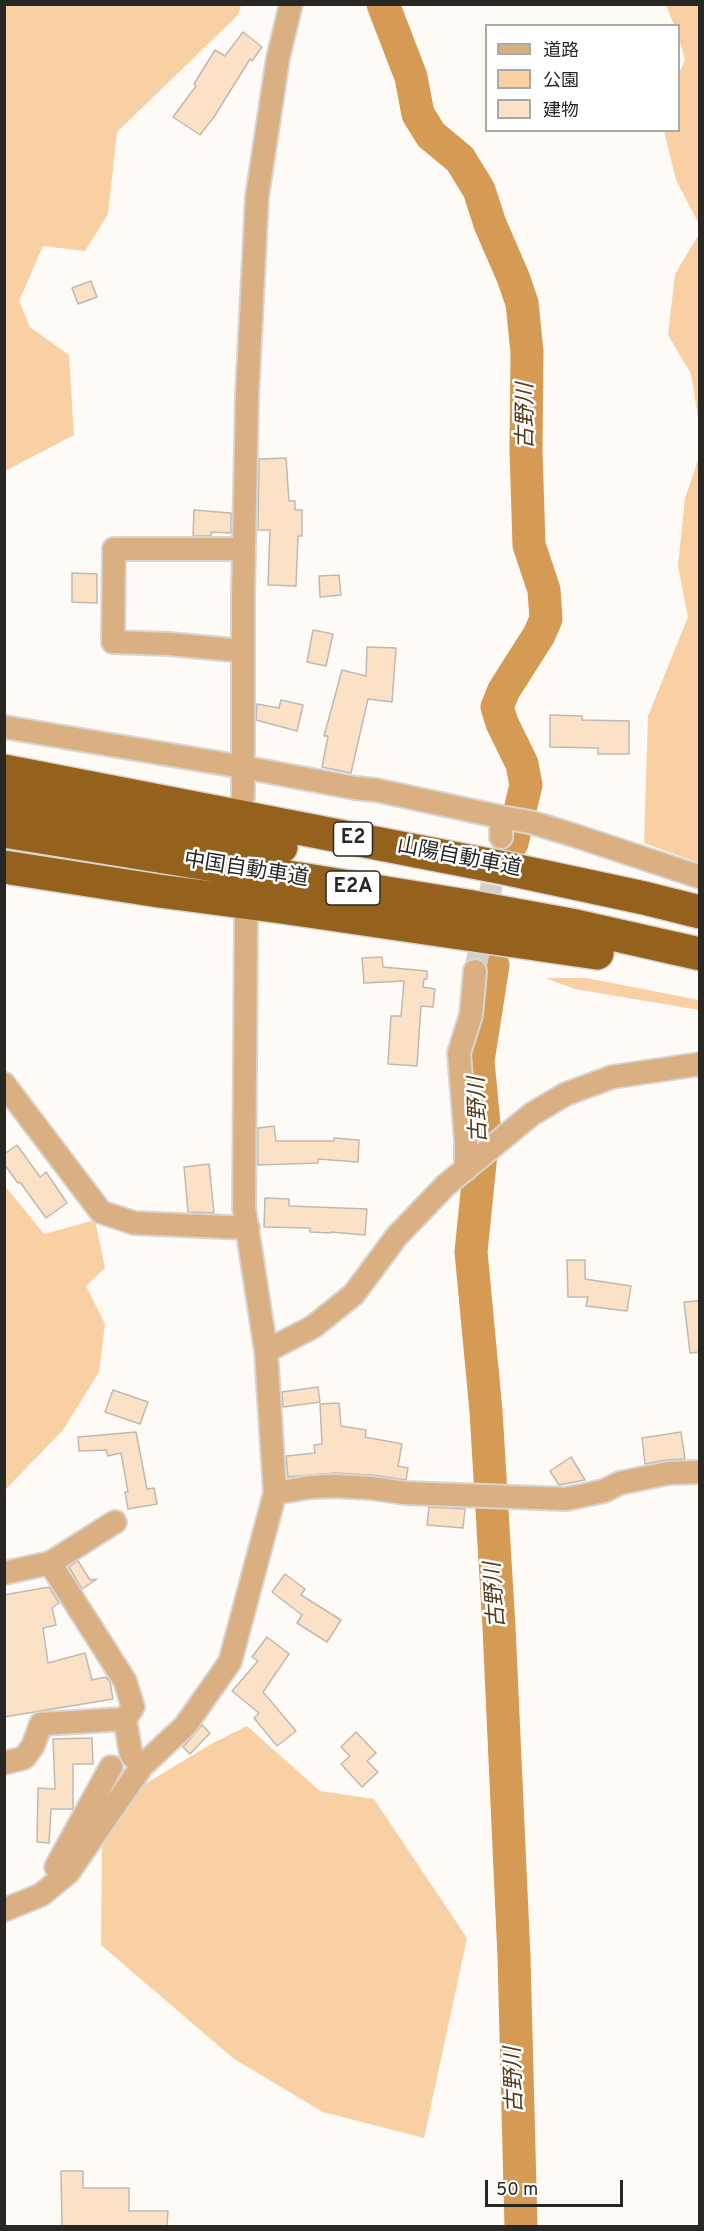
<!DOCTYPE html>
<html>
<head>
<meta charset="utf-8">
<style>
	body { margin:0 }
	#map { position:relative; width:704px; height:2231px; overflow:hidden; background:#fefaf5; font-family:Overpass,"Noto Sans JP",sans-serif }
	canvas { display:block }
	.frame { position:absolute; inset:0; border:6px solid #292724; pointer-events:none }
	.legend { position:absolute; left:485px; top:24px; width:195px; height:108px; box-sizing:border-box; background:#fff; border:2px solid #a9a9a7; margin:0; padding:8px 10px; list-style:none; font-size:18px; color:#292724 }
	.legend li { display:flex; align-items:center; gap:12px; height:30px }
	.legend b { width:30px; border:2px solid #a9a9a7 }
	.scale { position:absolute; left:485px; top:2180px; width:138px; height:27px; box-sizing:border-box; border:3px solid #292724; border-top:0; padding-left:8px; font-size:18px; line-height:21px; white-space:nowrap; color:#292724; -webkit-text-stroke:4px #fff; paint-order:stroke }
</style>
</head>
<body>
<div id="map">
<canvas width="704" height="2231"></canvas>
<div class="frame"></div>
<ul class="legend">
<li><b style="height:8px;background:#dab082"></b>道路</li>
<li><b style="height:16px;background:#f9d0a3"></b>公園</li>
<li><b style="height:16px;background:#fbe2c7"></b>建物</li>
</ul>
<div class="scale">50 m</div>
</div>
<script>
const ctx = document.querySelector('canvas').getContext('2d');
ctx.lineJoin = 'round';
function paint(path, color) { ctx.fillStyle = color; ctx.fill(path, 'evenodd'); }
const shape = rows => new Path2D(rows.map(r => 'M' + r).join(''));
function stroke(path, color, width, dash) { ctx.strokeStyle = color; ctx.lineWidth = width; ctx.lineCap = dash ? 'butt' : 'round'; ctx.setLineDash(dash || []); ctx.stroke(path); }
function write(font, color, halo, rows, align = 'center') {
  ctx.font = font + ' Overpass,"Noto Sans JP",sans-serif'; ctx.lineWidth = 5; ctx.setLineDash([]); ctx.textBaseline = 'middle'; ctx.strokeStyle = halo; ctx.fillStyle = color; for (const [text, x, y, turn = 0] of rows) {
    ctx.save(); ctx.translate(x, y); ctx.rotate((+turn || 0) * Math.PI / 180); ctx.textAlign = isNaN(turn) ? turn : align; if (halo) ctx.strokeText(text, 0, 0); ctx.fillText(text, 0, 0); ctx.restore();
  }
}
const green = shape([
	[5,4,241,5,238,15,117,132,108,214,85,251,43,246,19,301,30,327,69,355,74,435,5,471],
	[666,5,699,5,699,224,676,180,664,131,678,130,679,74,685,59,679,39,678,26,674,25],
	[699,234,699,424,691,374,668,335,675,274],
	[699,457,699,863,644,843,648,716,688,617,678,566,685,498],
	[545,978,586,978,699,1000,699,1010,575,989],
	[4,1185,44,1234,95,1220,105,1268,86,1286,105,1324,99,1372,63,1430,5,1490],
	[247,1726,320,1791,374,1799,467,1938,424,2138,323,2112,234,2059,101,1945,102,1847,140,1787,213,1743]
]);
const river = shape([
	[383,4,411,77,418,114,431,135,460,159,479,190,490,224,513,277,522,303,527,352,526,450,529,545,544,590,546,619,539,635,504,690,497,707,502,723,522,764,526,785,512,843],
	[493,965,478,1061,484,1124,471,1252,486,1411,499,1627,514,1957,521,2226]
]);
const building = shape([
	[243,32,262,47,252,61,250,59,214,117,200,135,173,117,196,86,194,84,215,50,225,56,243,32],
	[91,281,97,297,78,304,72,288,91,281],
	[286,458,289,501,295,501,295,510,302,510,302,536,298,536,296,586,268,585,270,530,258,530,259,459,286,458],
	[194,510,231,513,231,533,211,532,211,536,193,536,194,510],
	[72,573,97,574,97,603,72,602,72,573],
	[339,575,341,595,320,597,319,576,339,575],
	[313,630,333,634,326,666,307,662,313,630],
	[367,647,396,648,392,702,368,699,351,773,322,767,328,736,324,736,342,670,366,676,367,647],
	[281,700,303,705,297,731,256,720,257,704,279,708,281,700],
	[550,715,582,716,582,720,629,721,629,754,598,754,598,748,550,747,550,715],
	[382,957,383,967,427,971,427,979,424,979,423,987,435,989,433,1007,421,1006,417,1066,388,1064,391,1016,401,1016,404,981,364,983,362,958,382,957],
	[274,1126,276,1141,334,1141,334,1138,359,1140,358,1162,318,1159,318,1163,258,1165,258,1128,274,1126],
	[17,1145,40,1177,46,1172,67,1203,46,1218,20,1182,18,1183,4,1164,4,1154,17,1145],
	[209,1164,214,1213,188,1212,184,1167,209,1164],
	[265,1198,289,1199,289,1206,367,1209,365,1235,331,1232,331,1233,310,1232,310,1228,264,1227,265,1198],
	[567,1260,585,1260,585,1279,631,1286,627,1311,586,1306,588,1297,568,1297,567,1260],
	[699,1301,699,1352,690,1353,684,1302,699,1301],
	[318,1387,320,1402,283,1407,282,1392,318,1387],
	[113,1390,148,1402,140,1424,105,1412,113,1390],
	[339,1403,341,1426,366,1430,365,1437,402,1444,398,1466,408,1468,406,1480,372,1475,335,1473,288,1477,286,1456,315,1453,314,1445,322,1444,320,1404,339,1403],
	[136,1432,147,1489,154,1488,157,1504,128,1509,125,1492,128,1492,121,1453,108,1456,106,1450,79,1451,78,1437,136,1432],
	[681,1432,685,1459,666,1460,645,1464,642,1438,681,1432],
	[571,1457,585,1480,559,1485,550,1471,571,1457],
	[429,1507,465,1509,463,1528,427,1525,429,1507],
	[78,1561,90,1580,97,1579,82,1589,69,1567,78,1561],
	[285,1574,305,1589,301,1595,341,1620,327,1642,297,1623,302,1615,272,1592,285,1574],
	[49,1587,59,1603,52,1608,56,1625,43,1628,48,1663,85,1653,92,1680,106,1677,110,1682,113,1699,4,1717,4,1595,49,1587],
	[267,1637,289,1654,263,1692,296,1731,277,1746,254,1718,259,1713,232,1691,258,1661,252,1657,267,1637],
	[202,1725,210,1733,190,1754,183,1747,202,1725],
	[356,1732,376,1753,367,1761,378,1772,362,1787,341,1764,350,1756,341,1747,356,1732],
	[92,1738,93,1764,73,1764,73,1809,51,1809,49,1843,37,1842,38,1788,55,1789,53,1739,92,1738],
	[61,2171,83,2171,83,2188,129,2188,129,2211,168,2211,167,2226,62,2226,61,2171]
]);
const minorTunnel = shape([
	[475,971,498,852]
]);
const minor = shape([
	[243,651,169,644,113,642,114,549,244,549],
	[4,727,243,767,355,788,376,790,501,817,501,837],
	[243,797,243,596,247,397,257,197,278,58,291,4],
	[501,817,530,822,573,835,700,877],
	[4,1084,101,1212,134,1223,248,1228],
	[466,1169,466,1141,459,1053,471,1015,475,971],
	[266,1351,313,1327,354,1294,397,1236,446,1185,532,1114,566,1094,612,1077,700,1064],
	[275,1493,311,1487,334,1486,371,1488,405,1493,566,1499,604,1491,620,1483,669,1473,700,1472],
	[50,1563,125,1681,133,1707,125,1719],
	[4,1573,50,1563,115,1522],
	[4,1763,24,1758,33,1746,41,1724,125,1719,131,1754,142,1766],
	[56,1867,111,1767],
	[4,1910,41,1895,68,1873,142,1766,185,1726,230,1662,275,1493,266,1351,244,1208,246,920]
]);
const motorway = shape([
	[4,771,504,868,644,898,700,912],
	[4,803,281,847],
	[4,831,467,906,576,926,700,954],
	[4,867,159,891,281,907,597,953]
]);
const shields = [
	[353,839,39],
	[353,888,54]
];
const shieldNames = [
	["E2",353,839],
	["E2A",353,888]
];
const streetNames = [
	["山陽自動車道",459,859,11],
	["中国自動車道",246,871,9]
];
const waterNames = [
	["古野川",528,416,-90],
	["古野川",480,1110,-92],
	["古野川",497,1595,-94],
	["古野川",516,2080,-92]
];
paint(green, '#f9d0a3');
stroke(river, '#d59a53', 33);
paint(building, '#fbe2c7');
stroke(building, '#c0b9b2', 1.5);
stroke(minorTunnel, '#d3d0cb', 22, [22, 11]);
stroke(minor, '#d8d4cf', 26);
stroke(motorway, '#d8d4cf', 36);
stroke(minor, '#dab082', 22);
stroke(motorway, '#94621d', 33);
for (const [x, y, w] of shields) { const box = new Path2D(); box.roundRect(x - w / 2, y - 17, w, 34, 4.5); ctx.fillStyle = '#fff'; ctx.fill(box); stroke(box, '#292724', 1.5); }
write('bold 20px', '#292724', null, shieldNames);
write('21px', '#292724', '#fff', streetNames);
write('italic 22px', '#543b1c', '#fff', waterNames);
</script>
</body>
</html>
